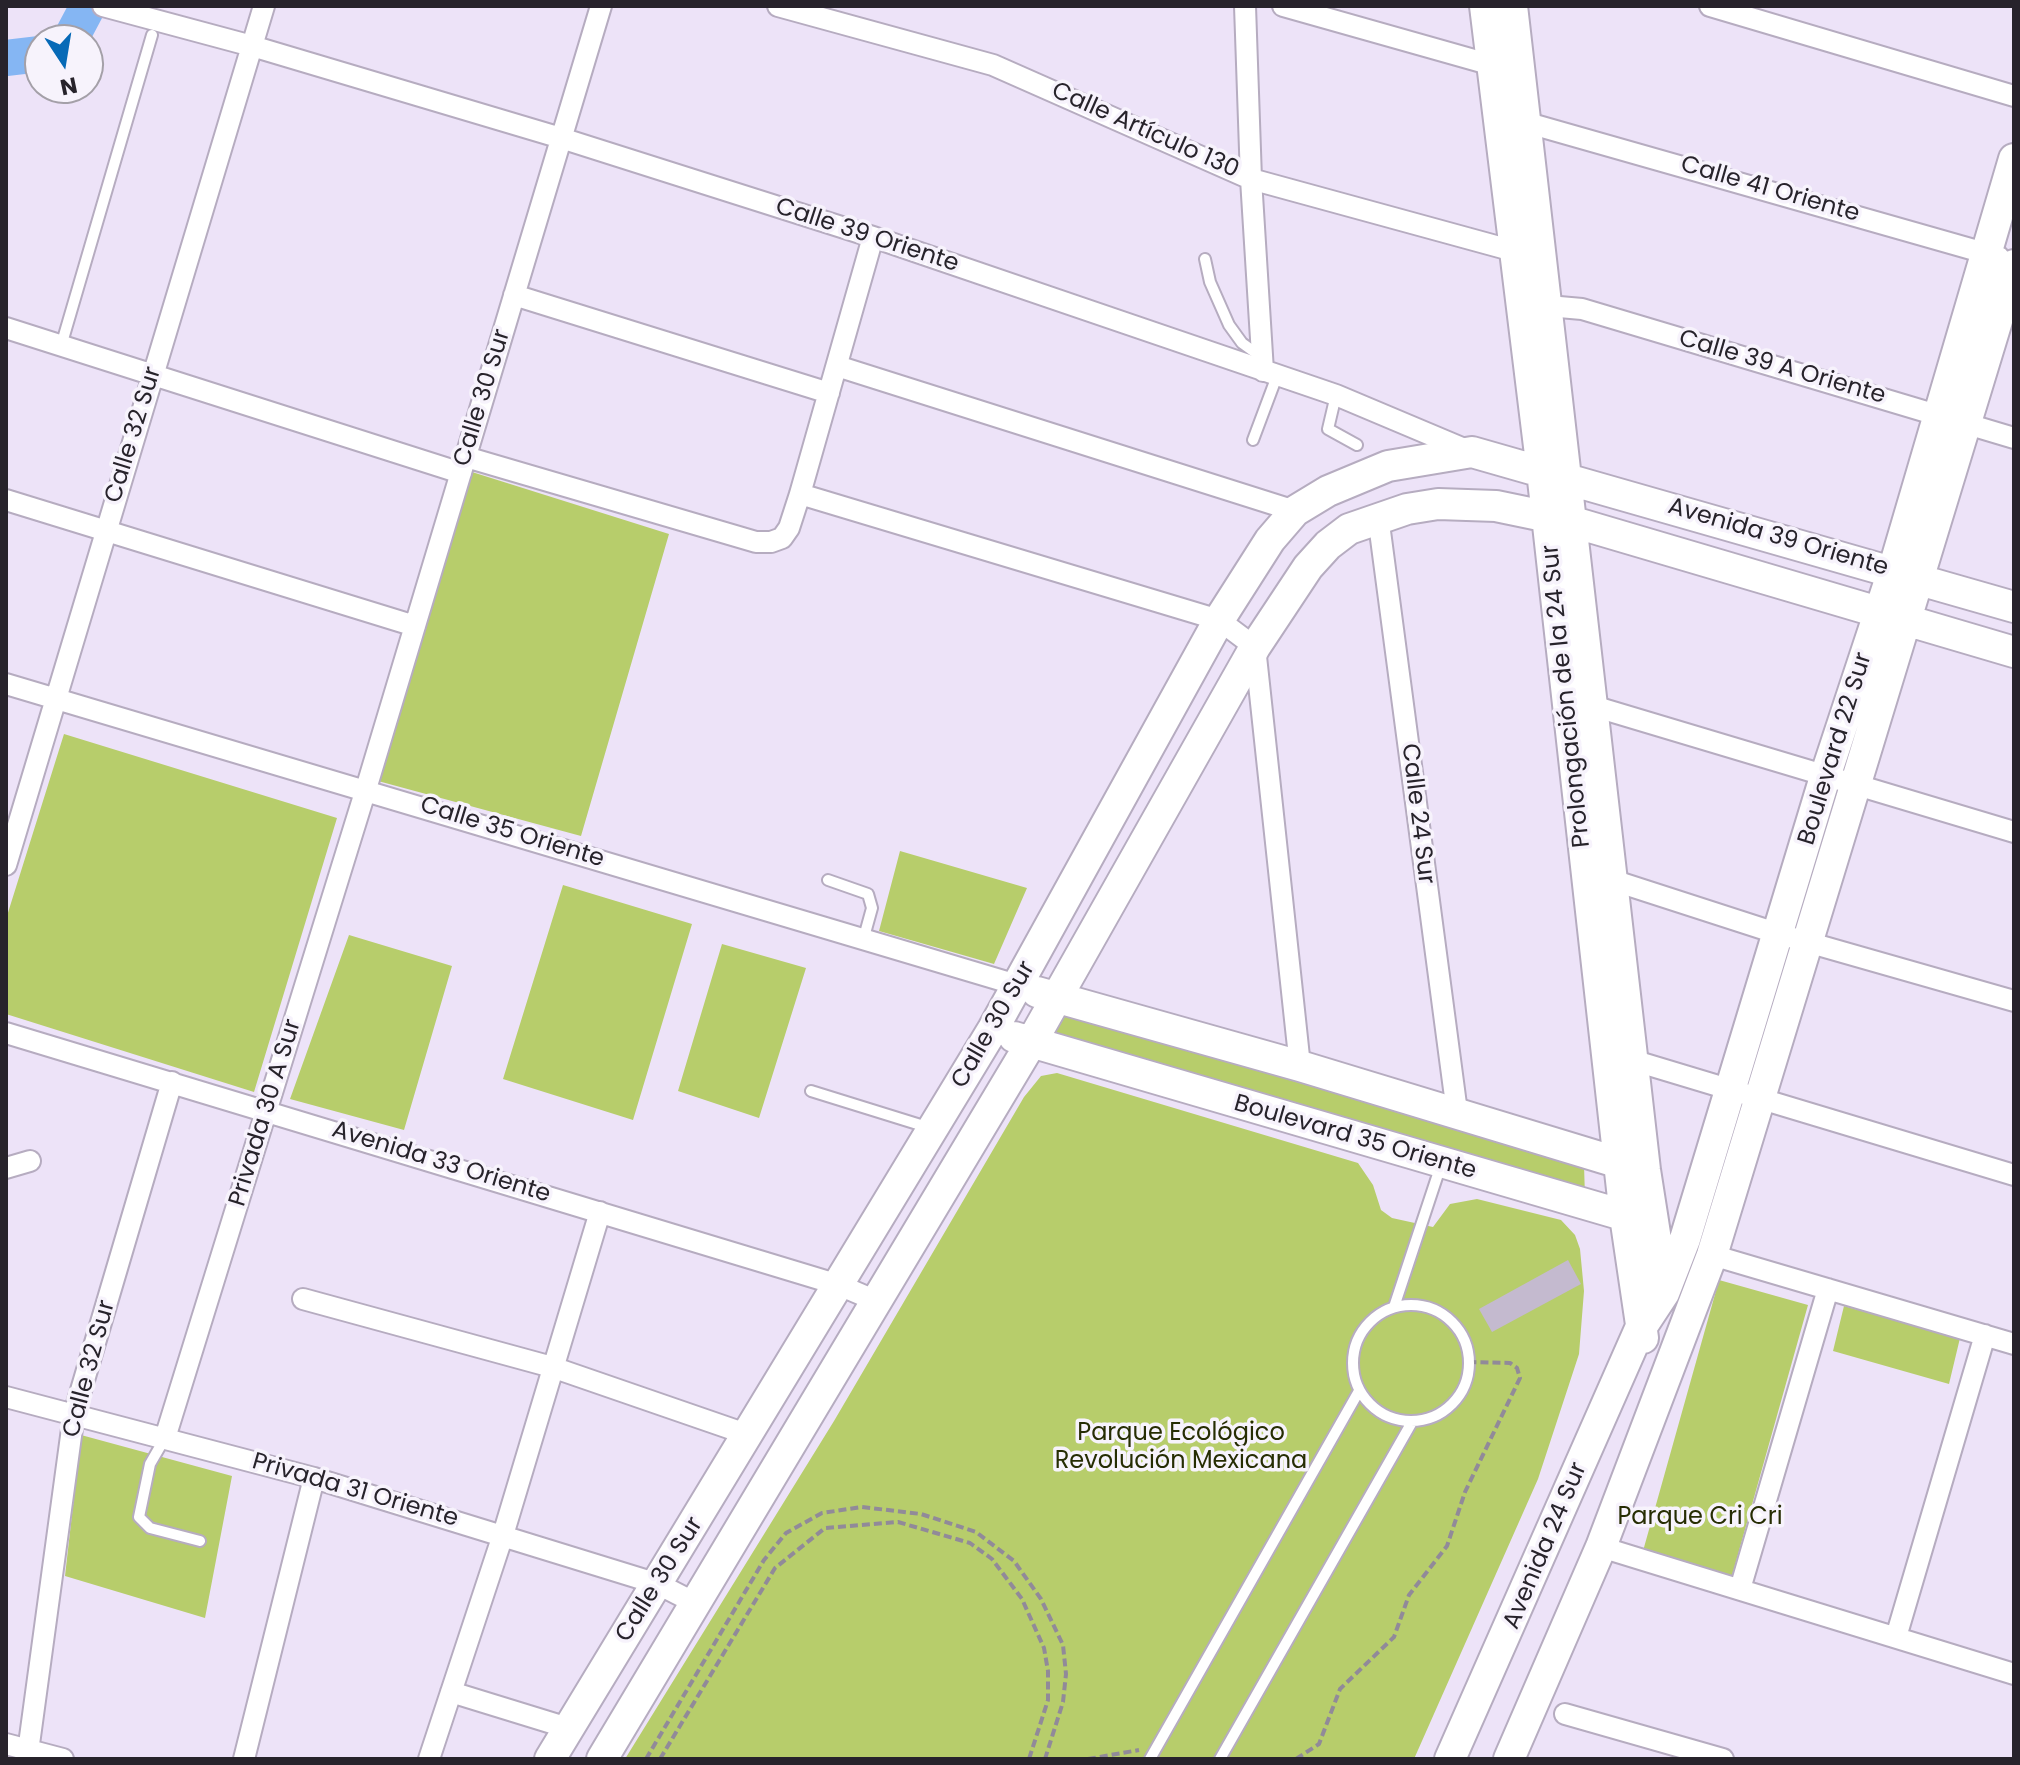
<!DOCTYPE html>
<html>
<head>
<meta charset="utf-8">
<style>
	body { margin:0 }
	#map { position:relative; width:2020px; height:1765px; overflow:hidden; background:#ede3f8; font-family:Poppins,sans-serif }
	canvas { display:block }
	.frame { position:absolute; inset:0; border:8px solid #27232b; pointer-events:none }
	.north { position:absolute; left:24px; top:24px; width:80px; height:80px; box-sizing:border-box; background:#f7f3fc; border:2px solid #a4a0a8; border-radius:50%; rotate:168deg; font-size:22px; font-weight:700; line-height:32px; text-align:center; color:#27232b }
	.north::after { content:''; display:block; margin:auto; width:28px; height:36px; background:#076ab7; clip-path:polygon(50% 0,100% 100%,50% 72%,0 100%) }
</style>
</head>
<body>
<div id="map">
<canvas width="2020" height="1765"></canvas>
<div class="frame"></div>
<div class="north">N</div>
</div>
<script>
const ctx = document.querySelector('canvas').getContext('2d');
ctx.lineJoin = 'round';
function paint(path, color) { ctx.fillStyle = color; ctx.fill(path, 'evenodd'); }
const shape = rows => new Path2D(rows.map(r => 'M' + r).join(''));
function stroke(path, color, width, dash) { ctx.strokeStyle = color; ctx.lineWidth = width; ctx.lineCap = dash ? 'butt' : 'round'; ctx.setLineDash(dash || []); ctx.stroke(path); }
function write(font, color, halo, rows, align = 'center') {
  ctx.font = font + ' Poppins,sans-serif'; ctx.lineWidth = 7; ctx.setLineDash([]); ctx.textBaseline = 'middle'; ctx.strokeStyle = halo; ctx.fillStyle = color; for (const [text, x, y, turn = 0] of rows) {
    ctx.save(); ctx.translate(x, y); ctx.rotate((+turn || 0) * Math.PI / 180); ctx.textAlign = isNaN(turn) ? turn : align; if (halo) ctx.strokeText(text, 0, 0); ctx.fillText(text, 0, 0); ctx.restore();
  }
}
const green = shape([
	[472,472,669,534,581,836,378,781],
	[64,734,337,818,254,1092,6,1014,6,919],
	[900,851,1027,888,994,964,879,931],
	[563,885,692,924,633,1120,503,1079],
	[349,935,452,966,404,1130,290,1099],
	[722,944,806,968,759,1118,678,1091],
	[1054,1012,1584,1165,1585,1197,1048,1033],
	[1057,1073,1358,1163,1373,1185,1381,1210,1392,1218,1433,1227,1450,1204,1477,1199,1561,1220,1575,1235,1580,1249,1584,1291,1579,1354,1538,1479,1414,1759,625,1759,834,1421,1024,1097,1041,1076],
	[1719,1280,1808,1305,1732,1576,1643,1551],
	[1844,1306,1960,1338,1949,1384,1833,1351],
	[81,1435,232,1476,205,1618,65,1576]
]);
const river = shape([
	[70,40,88,6],
	[6,58,40,54]
]);
const building = shape([
	[1568,1260,1581,1284,1492,1332,1479,1309]
]);
const path = shape([
	[646,1759,764,1560,786,1533,822,1513,862,1507,921,1514,976,1532,1014,1561,1041,1599,1063,1645,1066,1674,1063,1702,1045,1759],
	[660,1759,775,1568,825,1528,898,1522,970,1543,992,1559,1022,1599,1044,1648,1048,1671,1048,1700,1029,1759],
	[1088,1759,1139,1750],
	[1296,1759,1319,1744,1340,1689,1394,1637,1409,1595,1447,1546,1465,1492,1520,1378,1517,1368,1510,1363,1470,1362],
	[1328,1759,1345,1759]
]);
const lane = shape([
	[1205,259,1210,282,1229,325,1242,343,1260,356],
	[61,346,152,35],
	[1336,395,1328,429,1357,445],
	[1253,440,1277,376],
	[828,880,868,894,872,908,864,937],
	[811,1091,927,1127],
	'1353 1363a58 58 0 1 1 116 0a58 58 0 1 1-116 0Z',
	[1394,1307,1441,1165],
	[165,1438,150,1464,139,1517,150,1528,200,1541],
	[1150,1759,1359,1391],
	[1220,1759,1412,1422]
]);
const street = shape([
	[103,6,252,46,561,138,873,237,1336,395,1469,451],
	[778,6,993,65,1251,179,1514,251],
	[1245,6,1251,179,1263,371],
	[1283,6,1492,65],
	[1710,6,2014,96],
	[1514,119,1999,257],
	[514,295,829,393],
	[1548,306,1582,309,2014,438],
	[6,328,461,473],
	[837,366,1295,511],
	[466,457,756,542,771,542,782,538,789,528,800,494,873,237],
	[800,494,1219,620,1255,647,1300,1066],
	[6,500,415,626],
	[1378,516,1457,1112],
	[6,684,1017,985],
	[1593,706,2014,832],
	[6,865,264,6],
	[1612,880,1779,934,2014,1001],
	[6,1033,839,1285,874,1300],
	[1622,1057,2014,1175],
	[6,1168,30,1161],
	[1712,1255,2014,1344],
	[303,1299,552,1367,749,1435],
	[6,1397,314,1478,658,1584,697,1604],
	[165,1438,366,789,601,6],
	[1601,1547,2014,1674],
	[1740,1589,1828,1289],
	[1896,1637,1985,1335],
	[451,1692,568,1728],
	[1565,1714,1723,1759],
	[6,1744,63,1759],
	[27,1759,74,1414,172,1082],
	[244,1759,314,1478],
	[429,1759,503,1535,600,1212]
]);
const secondary = shape([
	[1485,6,1542,471,1625,1216,1643,1338],
	[1512,6,1645,1170,1664,1291],
	[1037,992,1300,1066,1636,1168],
	[1014,1037,1640,1220],
	[550,1759,993,1029,1219,620,1270,540,1295,511,1328,491,1388,466,1472,452,2014,607],
	[602,1759,1031,1043,1255,647,1308,567,1328,545,1349,529,1407,509,1438,504,1496,506,1573,522,2014,652],
	[1450,1759,1639,1331,1664,1293,1685,1239,1825,777,1893,571,2014,159],
	[1509,1759,1601,1547,1712,1255,2014,265]
]);
const streetNames = [
	["Calle Artículo 130",1145,131,24],
	["Calle 41 Oriente",1770,190,16],
	["Calle 39 Oriente",867,236,18],
	["Calle 39 A Oriente",1782,368,16],
	["Calle 30 Sur",483,398,-73],
	["Calle 32 Sur",134,435,-73],
	["Avenida 39 Oriente",1778,538,16],
	["Prolongación de la 24 Sur",1567,696,-96],
	["Boulevard 22 Sur",1836,749,-73],
	["Calle 24 Sur",1417,814,83],
	["Calle 35 Oriente",512,833,17],
	["Calle 30 Sur",994,1025,-60],
	["Privada 30 A Sur",266,1113,-73],
	["Boulevard 35 Oriente",1355,1138,16],
	["Avenida 33 Oriente",441,1163,17],
	["Calle 32 Sur",90,1369,-75],
	["Privada 31 Oriente",355,1491,16],
	["Avenida 24 Sur",1546,1546,-67],
	["Calle 30 Sur",660,1580,-58]
];
const parkNames = [
	["Parque Ecológico",1181,1434],
	["Revolución Mexicana",1181,1462],
	["Parque Cri Cri",1700,1518]
];
paint(green, '#b7cd6b');
stroke(river, '#85b6f3', 36);
paint(building, '#c4bacf');
stroke(lane, '#b6acc0', 14);
stroke(street, '#b6acc0', 24);
stroke(secondary, '#b6acc0', 34);
stroke(path, '#918a99', 4, [8, 4]);
stroke(lane, '#fff', 10);
stroke(street, '#fff', 20);
stroke(secondary, '#fff', 30);
write('24px', '#27232b', '#f7f3fc', streetNames);
write('24px', '#262d03', '#f7f3fc', parkNames);
</script>
</body>
</html>
